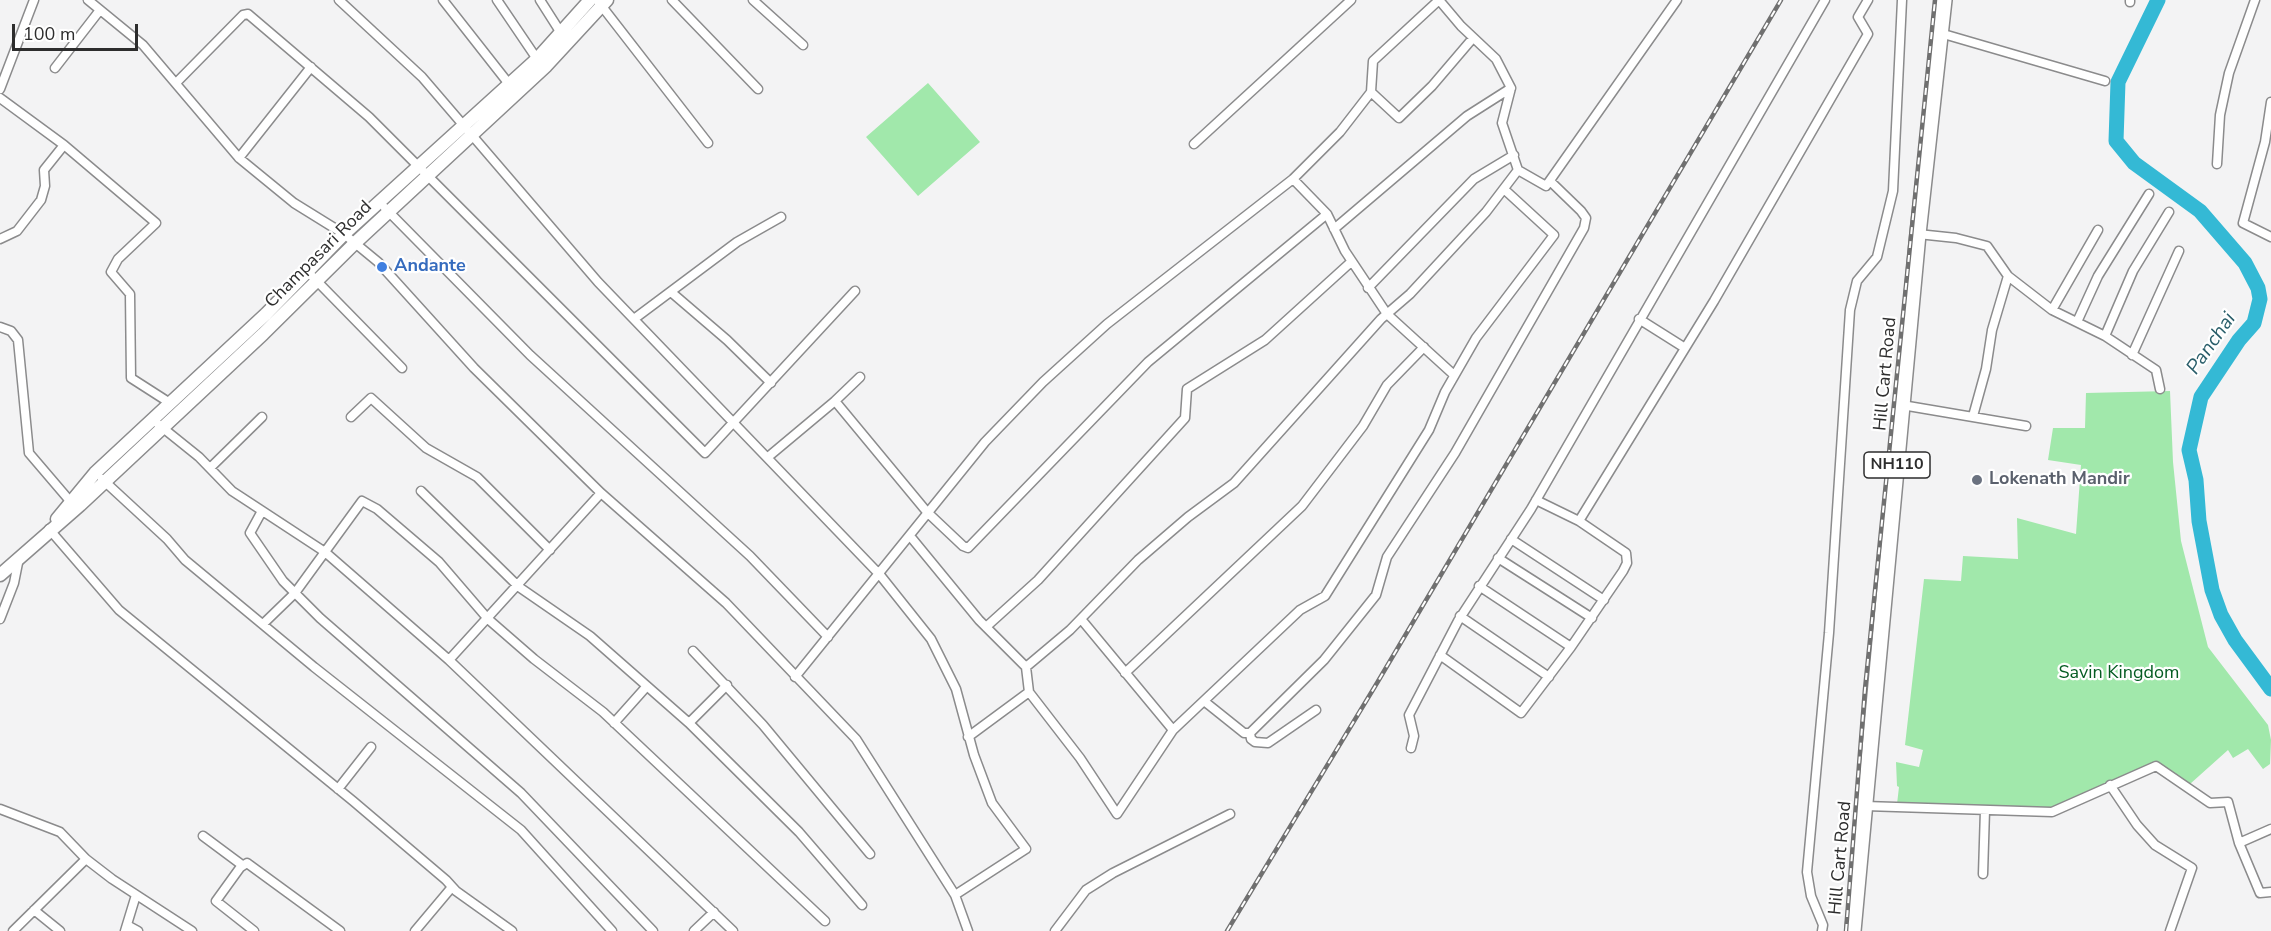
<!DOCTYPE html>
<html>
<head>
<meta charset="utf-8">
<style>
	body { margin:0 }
	#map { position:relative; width:2271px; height:931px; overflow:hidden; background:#f3f3f4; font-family:"Nunito Sans",sans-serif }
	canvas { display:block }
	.scale { position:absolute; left:12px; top:24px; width:126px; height:27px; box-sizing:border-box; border:3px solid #2d2d2d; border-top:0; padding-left:8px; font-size:18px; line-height:21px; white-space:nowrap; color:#2d2d2d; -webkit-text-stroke:4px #fff; paint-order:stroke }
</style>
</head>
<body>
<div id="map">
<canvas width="2271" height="931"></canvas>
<div class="scale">100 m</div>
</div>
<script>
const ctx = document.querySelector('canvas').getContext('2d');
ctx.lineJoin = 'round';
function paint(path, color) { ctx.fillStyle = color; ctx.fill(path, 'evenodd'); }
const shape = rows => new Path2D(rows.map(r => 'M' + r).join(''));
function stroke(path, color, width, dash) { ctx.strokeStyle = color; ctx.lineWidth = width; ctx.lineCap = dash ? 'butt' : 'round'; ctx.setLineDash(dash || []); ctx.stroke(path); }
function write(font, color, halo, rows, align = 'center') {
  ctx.font = font + ' "Nunito Sans",sans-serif'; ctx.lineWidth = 4.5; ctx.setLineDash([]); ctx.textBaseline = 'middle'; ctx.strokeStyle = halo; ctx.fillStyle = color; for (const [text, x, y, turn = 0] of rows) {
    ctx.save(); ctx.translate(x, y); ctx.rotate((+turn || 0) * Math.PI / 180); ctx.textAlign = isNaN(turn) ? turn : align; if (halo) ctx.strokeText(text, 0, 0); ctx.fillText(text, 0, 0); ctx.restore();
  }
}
const green = shape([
	[928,83,980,142,918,196,866,137],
	[2170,391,2173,462,2181,541,2208,647,2268,725,2271,740,2270,764,2263,769,2248,749,2233,758,2228,750,2190,784,2186,784,2155,761,2053,809,1897,804,1899,787,1897,786,1896,762,1919,767,1923,750,1905,745,1924,579,1961,581,1963,556,2018,559,2017,518,2076,534,2081,465,2048,460,2053,428,2085,428,2086,393]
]);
const river = shape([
	[2158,0,2118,82,2116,141,2134,163,2200,211,2245,263,2258,288,2260,299,2254,323,2239,340,2201,397,2189,450,2196,480,2199,521,2212,590,2221,615,2235,640,2271,689]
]);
const street = shape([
	[88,0,143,45,239,158,294,203,344,234,378,262,474,368,601,493,726,603,856,739,955,895,968,931],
	[339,0,422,77,598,282,880,575,931,639,956,689,974,755,992,803,1026,849,955,895],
	[443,0,509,84],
	[497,0,537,59],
	[540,0,561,33],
	[597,0,708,143],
	[672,0,758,89],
	[753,0,803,45],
	[1439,0,1461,26,1496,59,1511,88,1502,123,1518,170,1546,186,1677,0],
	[2130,2,2130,0],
	[1940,33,2105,81],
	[55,68,100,10],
	[176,83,243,15,248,14,369,117,705,453,855,291],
	[0,89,34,0],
	[1371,92,1399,118,1432,86,1473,38],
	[0,98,64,145,156,223,118,259,111,272,130,294,131,378,170,403],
	[2271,102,2265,142,2243,223,2271,237],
	[1194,144,1351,0],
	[239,158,311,67],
	[2217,164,2220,115,2229,73,2255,0],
	[1293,179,1327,214,1345,251,1387,314,1454,375],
	[385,208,530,355,750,556,828,637],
	[1334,229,1467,116,1511,88],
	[1918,234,1956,238,1987,246,2008,276,2052,310,2105,336,2156,370,2160,389],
	[0,239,17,231,41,200,45,186,44,170,64,145],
	[309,273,402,368],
	[1368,288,1474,179,1514,155],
	[671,292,727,340,771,383],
	[2052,310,2098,230],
	[634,319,737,242,781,217],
	[1639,319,1685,348],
	[2077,322,2098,276,2149,194],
	[0,327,11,331,18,340,29,453,70,501],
	[2105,336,2133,271,2169,212],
	[2132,355,2179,251],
	[835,401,860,377],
	[1902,405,2026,426],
	[1973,416,1986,369,1992,330,2008,276],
	[351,417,371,398,426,448,477,477,550,550],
	[153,420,199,457,232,491,325,552,449,660,733,931],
	[768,457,835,401,927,512,963,546,968,548,1148,362,1327,214],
	[210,468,262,417],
	[102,479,167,539,185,560,314,667,521,830,612,931],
	[421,491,519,587,590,636,689,723,799,832,862,905],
	[1536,500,1579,521],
	[262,511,250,533,283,581,320,618,521,793,653,931],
	[49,529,119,610,353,801,446,880,456,891,512,931],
	[910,536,979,620,1026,667,1070,630,1138,560,1188,517,1234,483,1381,319,1410,294,1486,212,1518,170],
	[1511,539,1604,600],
	[1498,558,1592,618],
	[1479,586,1571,647],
	[1460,616,1549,677],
	[0,619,14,583,19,558],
	[1081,619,1173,730],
	[263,624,295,593,362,501,377,509,439,562,488,619,534,659,603,712,825,921],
	[986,627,1038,580,1185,418,1187,389,1265,340,1351,262],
	[693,651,763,725,870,854],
	[1440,655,1521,713,1571,647,1623,571,1627,563,1626,553,1579,521,1714,301,1868,34,1858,17,1868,0],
	[449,660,601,493],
	[1026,667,1029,692,1080,758,1117,814,1173,730,1300,610,1325,596,1429,430,1445,392,1476,338,1554,235,1505,190],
	[1125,673,1302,506,1363,426,1387,385,1424,347],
	[795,677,985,442,1043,382,1107,324,1293,179,1340,132,1371,92,1373,61,1439,0],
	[1204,701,1244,733,1250,733,1324,660,1376,595,1387,557,1455,453,1584,228,1586,218,1581,211,1550,181],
	[614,723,647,686],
	[689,723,727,685],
	[1250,733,1251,739,1255,742,1268,743,1316,710],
	[968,737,1029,692],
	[1411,748,1414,736,1409,715,1458,621,1531,509,1825,0],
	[2110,785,2137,825,2155,845,2192,868,2170,931],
	[338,789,371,747],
	[1865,806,2052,812,2156,766,2210,803,2228,802,2239,843,2260,893,2271,892],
	[0,809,60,832,86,859,112,879,192,931],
	[203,836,242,865,216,901,254,931],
	[2239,843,2271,829],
	[241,867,247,863,340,931],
	[1983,874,1985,810],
	[34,910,60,931],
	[127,925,138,931],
	[13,931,86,859],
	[125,931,136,895],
	[415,931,452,887],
	[694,931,714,912],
	[1055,931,1086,890,1113,873,1230,814],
	[1822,931,1823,925,1811,896,1807,872,1829,633,1850,310,1857,281,1877,257,1893,191,1902,0]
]);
const secondary = shape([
	[57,519,95,473,266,314,344,234,537,59,590,0],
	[0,575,80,505,263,334,355,243,546,66,607,0]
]);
const highway = shape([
	[1853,931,1918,234,1944,0]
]);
const rail = shape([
	[1227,931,1377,683,1781,0],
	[1846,931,1865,689,1935,0]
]);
const markers = [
	[382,267,6,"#3f7fe0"],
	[1977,480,6,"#6b7280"]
];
const shields = [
	[1897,465,66]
];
const shieldNames = [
	["NH110",1897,465]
];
const streetNames = [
	["Champasari Road",319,255,-45],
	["Hill Cart Road",1886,374,-85],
	["Hill Cart Road",1841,858,-85]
];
const shopNames = [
	["Andante",394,267]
];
const worshipNames = [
	["Lokenath Mandir",1989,480]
];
const parkNames = [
	["Savin Kingdom",2119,674]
];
const waterNames = [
	["Panchai",2212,344,-55]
];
paint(green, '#a1e8ab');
stroke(river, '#34b9d5', 15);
stroke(street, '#8b8b8c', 11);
stroke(secondary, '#8b8b8c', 15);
stroke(highway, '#8b8b8c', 18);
stroke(street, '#fff', 8);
stroke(secondary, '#fff', 12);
stroke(highway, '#fff', 15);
stroke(rail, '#707070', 4.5);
stroke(rail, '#fff', 2, [7]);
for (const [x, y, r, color] of markers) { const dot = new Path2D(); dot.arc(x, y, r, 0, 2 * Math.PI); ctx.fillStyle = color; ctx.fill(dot); stroke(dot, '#fff', 2); }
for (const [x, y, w] of shields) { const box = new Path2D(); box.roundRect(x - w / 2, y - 13, w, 26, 4.5); ctx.fillStyle = '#fff'; ctx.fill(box); stroke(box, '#2d2d2d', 1.5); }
write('bold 16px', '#2d2d2d', null, shieldNames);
write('18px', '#2d2d2d', '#fff', streetNames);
write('bold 18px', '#366cbe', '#fff', shopNames, 'left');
write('bold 18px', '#5b616d', '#fff', worshipNames, 'left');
write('18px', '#045c22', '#fff', parkNames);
write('italic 20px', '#2a5e6a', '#fff', waterNames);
</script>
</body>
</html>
